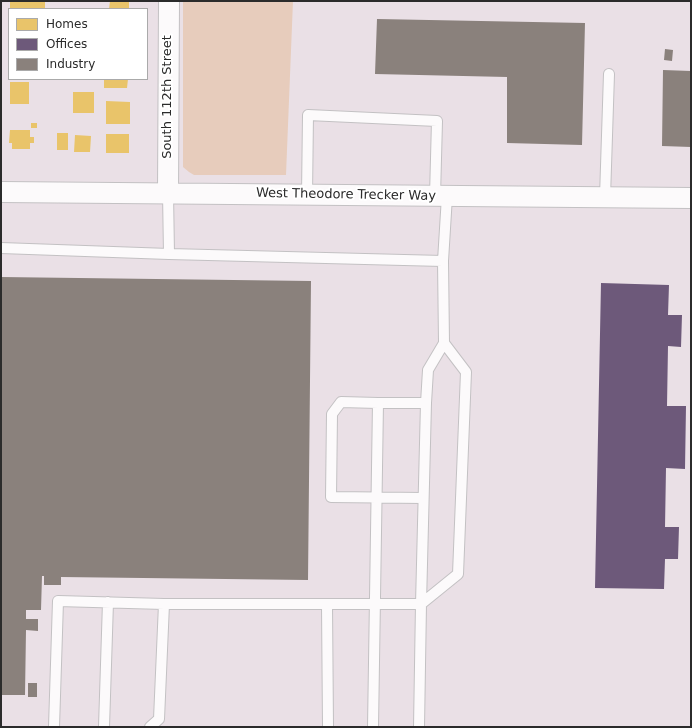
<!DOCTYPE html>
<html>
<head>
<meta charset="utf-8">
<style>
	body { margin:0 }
	#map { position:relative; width:692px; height:728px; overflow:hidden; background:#eae0e6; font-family:"DejaVu Sans",sans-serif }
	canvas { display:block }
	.frame { position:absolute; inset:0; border:2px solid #2b2b2b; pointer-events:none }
	.legend { position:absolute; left:8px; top:8px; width:140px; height:72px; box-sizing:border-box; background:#fff; border:1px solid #aaa; margin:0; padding:5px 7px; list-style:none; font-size:12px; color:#2b2b2b }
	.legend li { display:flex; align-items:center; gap:8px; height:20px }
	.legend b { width:20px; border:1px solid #aaa }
</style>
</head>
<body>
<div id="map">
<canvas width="692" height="728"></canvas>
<div class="frame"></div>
<ul class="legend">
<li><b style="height:11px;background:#e9c46a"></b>Homes</li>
<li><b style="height:11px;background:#6d597a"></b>Offices</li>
<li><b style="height:11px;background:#8a817c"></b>Industry</li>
</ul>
</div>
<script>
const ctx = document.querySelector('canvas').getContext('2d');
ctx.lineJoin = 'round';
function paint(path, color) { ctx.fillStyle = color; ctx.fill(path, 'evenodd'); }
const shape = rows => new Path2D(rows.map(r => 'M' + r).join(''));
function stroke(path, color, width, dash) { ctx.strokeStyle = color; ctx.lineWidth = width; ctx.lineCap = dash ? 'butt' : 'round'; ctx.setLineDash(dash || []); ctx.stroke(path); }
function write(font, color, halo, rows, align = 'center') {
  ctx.font = font + ' "DejaVu Sans",sans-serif'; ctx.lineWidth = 4; ctx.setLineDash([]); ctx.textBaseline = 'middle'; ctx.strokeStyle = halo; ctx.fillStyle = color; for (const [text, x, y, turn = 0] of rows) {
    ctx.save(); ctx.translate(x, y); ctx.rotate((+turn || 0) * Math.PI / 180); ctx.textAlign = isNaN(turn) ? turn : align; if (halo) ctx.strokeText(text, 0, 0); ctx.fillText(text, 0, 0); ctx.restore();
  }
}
const green = shape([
	[183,1,293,1,286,175,194,175,189,172,183,167]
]);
const homes = shape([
	[10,1,45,1,45,9,10,9],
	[110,1,129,1,129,9,109,9],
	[104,79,128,79,127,88,104,88],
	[10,82,29,82,29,104,10,104],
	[73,92,94,92,94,113,73,113],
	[106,101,130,102,130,124,106,124],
	[31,123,37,123,37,128,31,128],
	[10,130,30,130,30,137,34,137,34,143,30,143,30,149,12,149,12,143,9,143],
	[57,133,68,133,68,150,57,150],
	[106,134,129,134,129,153,106,153],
	[75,135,91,136,90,152,74,152]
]);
const offices = shape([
	[601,283,669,285,668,315,682,315,681,347,668,346,667,406,686,406,685,469,666,468,665,527,679,527,678,559,665,559,664,589,595,588]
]);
const industry = shape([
	[377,19,585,23,582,145,507,143,507,77,375,74],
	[665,49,673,50,672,61,664,60],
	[663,70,691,71,691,147,662,146],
	[1,277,311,281,308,580,61,577,61,585,44,585,44,576,42,576,41,610,26,610,26,619,38,619,38,631,26,630,25,695,1,695],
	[28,683,37,683,37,697,28,697]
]);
const service = shape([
	[168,193,169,254,443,261],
	[307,195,308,115,437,121,435,196],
	[605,197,609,74],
	[1,248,169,254],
	[378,403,341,402,332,414,331,497,423,498],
	[327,605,328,727],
	[54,727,58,601,164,604],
	[104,727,108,602],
	[150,727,159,719,164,604,421,604,458,574,466,372,444,343],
	[373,727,378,403,426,403],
	[419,727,421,604,426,403,428,370,444,343,443,261,447,196]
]);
const minor = shape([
	[1,192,691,198],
	[168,193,169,1]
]);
const streetNames = [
	["South 112th Street",168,97,-90],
	["West Theodore Trecker Way",346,195,1]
];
paint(green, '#e7ccbc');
paint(homes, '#e9c46a');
paint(offices, '#6d597a');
paint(industry, '#8a817c');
stroke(service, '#c3c1c3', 12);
stroke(minor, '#c3c1c3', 22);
stroke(service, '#fcfafb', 10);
stroke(minor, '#fcfafb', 20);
write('13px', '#2b2b2b', '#fff', streetNames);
</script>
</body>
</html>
